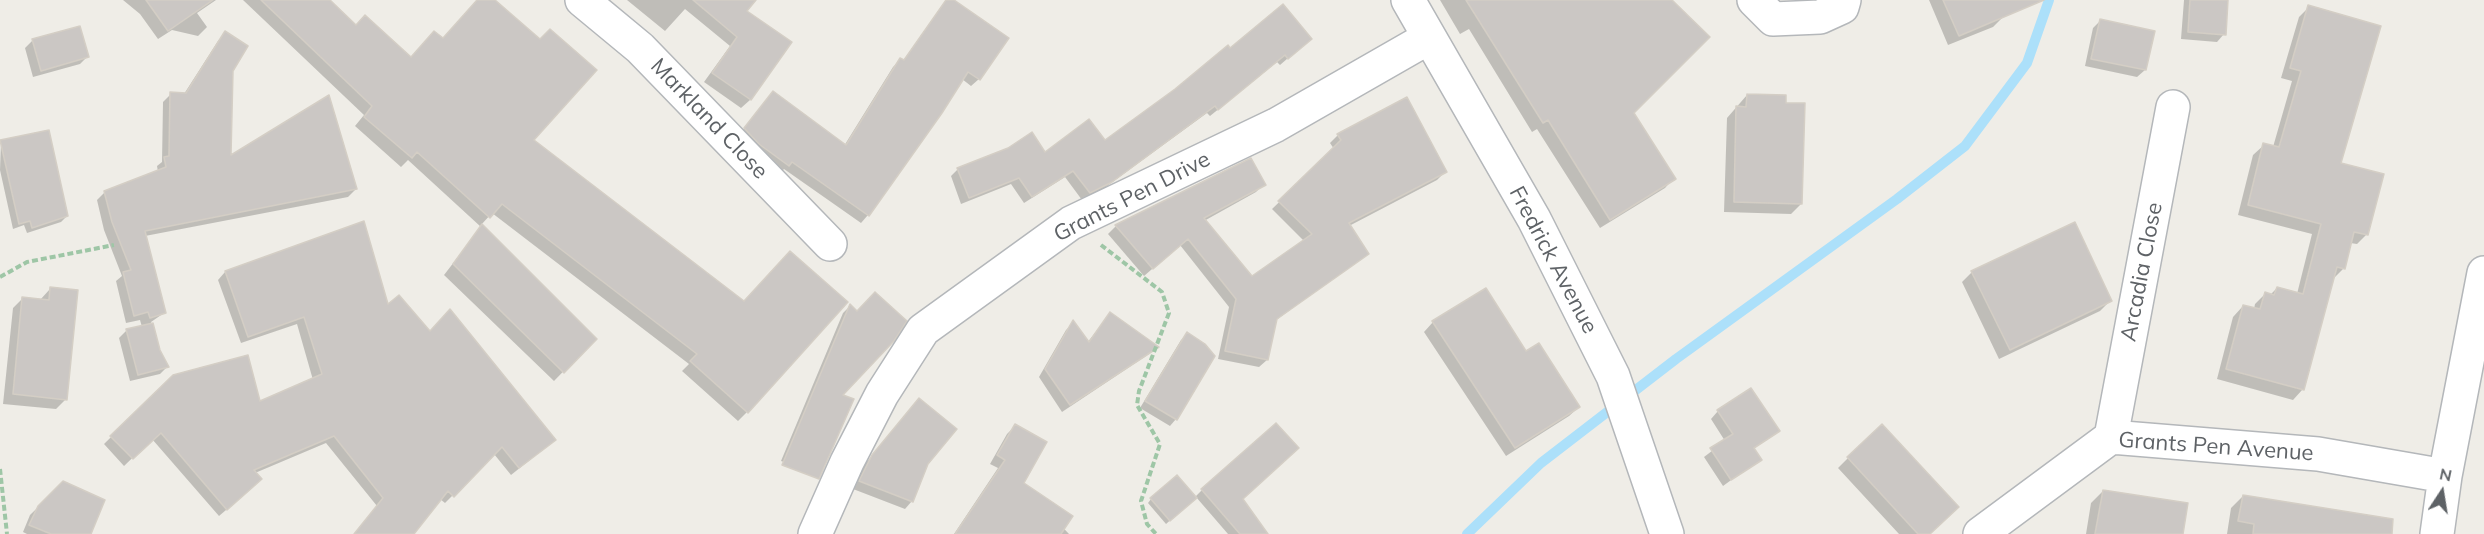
<!DOCTYPE html>
<html>
<head>
<meta charset="utf-8">
<style>
	body { margin:0 }
	#map { position:relative; width:2484px; height:534px; overflow:hidden; background:#efede7; font-family:Mulish,sans-serif }
	canvas { display:block }
	.north { position:absolute; left:2412px; top:462px; width:60px; height:60px; -webkit-text-stroke:4px #fff; paint-order:stroke; rotate:12deg; font-size:16px; font-weight:700; line-height:24px; text-align:center; color:#5e6266 }
	.north::after { content:''; display:block; margin:auto; width:21px; height:27px; background:#5e6266; clip-path:polygon(50% 0,100% 100%,50% 72%,0 100%) }
</style>
</head>
<body>
<div id="map">
<canvas width="2484" height="534"></canvas>
<div class="north">N</div>
</div>
<script>
const ctx = document.querySelector('canvas').getContext('2d');
ctx.lineJoin = 'round';
function paint(path, color) { ctx.fillStyle = color; ctx.fill(path, 'evenodd'); }
const shape = rows => new Path2D(rows.map(r => 'M' + r).join(''));
function stroke(path, color, width, dash) { ctx.strokeStyle = color; ctx.lineWidth = width; ctx.lineCap = dash ? 'butt' : 'round'; ctx.setLineDash(dash || []); ctx.stroke(path); }
function write(font, color, halo, rows, align = 'center') {
  ctx.font = font + ' Mulish,sans-serif'; ctx.lineWidth = 6; ctx.setLineDash([]); ctx.textBaseline = 'middle'; ctx.strokeStyle = halo; ctx.fillStyle = color; for (const [text, x, y, turn = 0] of rows) {
    ctx.save(); ctx.translate(x, y); ctx.rotate((+turn || 0) * Math.PI / 180); ctx.textAlign = isNaN(turn) ? turn : align; if (halo) ctx.strokeText(text, 0, 0); ctx.fillText(text, 0, 0); ctx.restore();
  }
}
const shadow = shape([
	[123,0,216,0,197,13,207,27,198,36,172,30,158,39,140,14],
	[243,0,328,0,355,27,410,58,443,40,478,0,493,0,532,140,747,412,738,421,682,371,689,364,492,213,481,225,595,339,554,381,444,275,481,227,408,160,401,167,355,126,364,115],
	[627,0,754,0,745,11,790,42,750,100,741,108,704,82,730,46,685,9,665,31],
	[946,0,952,0,979,79,971,86,962,79,868,215,861,223,784,169,781,172,738,136,773,93,844,146,893,67,901,59,903,61],
	[1440,0,1670,0,1633,112,1674,178,1665,188,1600,228,1537,129,1532,132,1469,29,1460,34],
	[1929,0,2004,0,2003,17,1993,27,1948,45],
	[2184,0,2226,0,2224,34,2217,42,2181,39],
	[2309,7,2339,164,2367,234,2357,244,2350,243,2343,269,2332,280,2303,389,2293,400,2217,379,2233,317,2243,306,2254,309,2255,304,2265,294,2270,295,2277,288,2297,294,2312,234,2238,215,2253,155,2264,145,2273,147,2292,81,2281,78,2299,17],
	[2100,21,2145,70,2137,77,2085,66,2093,28],
	[79,27,87,57,80,64,33,77,25,48,32,41],
	[226,33,231,70,230,158,356,189,348,197,145,236,164,313,151,322,158,350,167,367,160,374,130,381,119,338,127,330,142,327,140,320,126,323,116,281,122,276,104,230,97,200,105,192,158,172,157,166,162,162,163,102,171,94,184,94,218,41],
	[1302,46,1280,65,1277,62,1210,116,1207,113,1103,189,1082,200,1065,177,1024,203,1011,184,961,204,951,176,958,169,1105,142,1230,50],
	[1747,95,1801,204,1791,214,1724,212,1727,118],
	[1338,135,1445,172,1437,180,1349,226,1367,253,1275,321,1267,360,1259,367,1218,359,1229,307,1180,245,1144,276,1108,234,1116,226,1264,184,1256,192,1204,221,1251,279,1304,241,1272,209,1334,149,1330,143],
	[1,142,67,216,61,222,27,233,24,225,13,229,0,170],
	[225,272,388,307,430,333,546,447,511,475,494,454,445,503,440,499,412,534,354,534,377,506,326,443,255,473,253,487,219,516,152,439,124,466,104,444,173,376,259,403,313,380,297,324,241,343,218,280],
	[1972,272,2110,301,2100,311,1999,359,1962,282],
	[50,289,66,399,56,409,3,404,13,308,23,298,40,300],
	[850,306,841,396,815,474,781,461,843,313],
	[1110,314,1156,347,1149,354,1062,412,1039,377,1066,330,1073,323,1087,343],
	[1433,322,1525,353,1579,407,1569,416,1506,456,1424,332],
	[1188,334,1176,419,1170,426,1140,408,1181,340],
	[912,408,927,463,912,501,905,509,853,489,865,464],
	[1718,411,1778,431,1753,449,1760,459,1723,486,1704,457,1725,441,1711,419],
	[1015,426,1022,484,1069,534,954,534,998,468,990,464,1007,434],
	[1848,458,1928,534,1899,534,1838,468],
	[63,483,89,534,27,534,23,532,30,515],
	[1202,490,1241,499,1266,534,1228,534,1196,497,1166,524,1148,503,1151,499,1195,497],
	[2103,491,2181,534,2086,534,2091,503],
	[2243,496,2387,534,2227,534,2231,508]
]);
const stream = shape([
	[1467,534,1541,463,1676,359,1897,199,1965,146,2027,63,2049,0]
]);
const building = shape([
	[146,0,213,0,168,31,146,0],
	[261,0,330,0,356,25,365,15,411,57,434,31,443,38,477,0,495,0,540,39,550,29,597,70,534,140,744,301,790,251,848,302,748,413,690,361,697,354,502,204,490,218,417,152,412,158,364,117,372,106,261,0],
	[693,0,756,0,747,11,792,42,751,100,712,73,737,37,693,0],
	[946,0,954,0,1009,38,980,80,968,72,942,113,869,216,792,162,789,166,759,144,744,128,773,91,846,145,900,58,904,60,946,0],
	[1466,0,1672,0,1710,37,1634,113,1676,179,1610,220,1548,120,1543,123,1466,0],
	[1943,0,2044,0,1959,36,1943,0],
	[2190,0,2228,0,2226,35,2188,32,2190,0],
	[1283,4,1312,39,1288,59,1285,55,1218,110,1215,106,1112,182,1090,193,1073,171,1032,197,1019,178,969,198,957,168,1008,148,1032,132,1045,152,1089,119,1105,140,1175,89,1228,45,1230,48,1283,4],
	[2308,5,2381,26,2341,163,2384,174,2368,235,2354,232,2345,269,2337,267,2304,390,2226,369,2243,305,2260,309,2265,292,2274,295,2277,287,2303,294,2321,224,2248,205,2263,143,2279,147,2301,71,2290,68,2308,5],
	[2100,19,2155,31,2146,70,2091,59,2100,19],
	[80,26,89,57,41,71,32,39,80,26],
	[225,31,248,46,233,71,231,155,329,95,357,189,145,231,166,313,150,318,148,312,134,316,123,272,131,270,112,222,104,191,166,167,164,157,169,156,170,92,186,93,225,31],
	[1747,94,1786,95,1786,103,1805,103,1802,204,1734,202,1736,106,1746,107,1747,94],
	[1407,97,1447,172,1349,223,1369,254,1277,319,1268,360,1225,351,1236,299,1188,239,1153,269,1115,225,1251,158,1266,185,1204,218,1252,276,1312,234,1278,201,1341,140,1337,134,1407,97],
	[49,130,68,216,32,228,30,221,19,224,0,140,49,130],
	[364,221,388,304,399,295,430,331,450,309,556,440,519,468,502,447,454,497,448,491,414,534,354,534,383,498,334,436,254,470,262,479,227,510,161,433,133,459,110,436,173,375,248,355,260,401,322,374,304,317,248,337,225,271,364,221],
	[2075,222,2112,301,2010,350,1971,271,2075,222],
	[482,224,597,339,564,373,453,264,482,224],
	[50,287,78,290,67,400,13,394,22,297,49,300,50,287],
	[1486,288,1526,351,1539,343,1580,407,1515,448,1432,321,1486,288],
	[875,292,907,321,894,341,843,395,854,399,819,479,782,465,850,304,857,311,875,292],
	[1110,312,1159,347,1070,405,1045,369,1073,320,1089,342,1110,312],
	[153,323,160,350,169,367,138,375,126,329,153,323],
	[1187,332,1205,344,1215,356,1177,420,1145,401,1187,332],
	[1751,388,1780,431,1754,448,1762,460,1731,480,1710,448,1733,434,1717,410,1751,388],
	[919,398,957,429,928,464,913,502,859,481,872,455,919,398],
	[1276,423,1299,448,1243,499,1268,534,1240,534,1201,489,1276,423],
	[1015,424,1047,442,1024,483,1073,516,1061,534,955,534,1005,460,997,455,1015,424],
	[1882,424,1959,507,1930,534,1918,534,1847,457,1882,424],
	[1177,475,1197,498,1170,521,1150,498,1177,475],
	[63,481,105,500,91,534,51,534,29,525,38,506,63,481],
	[2103,490,2188,503,2183,534,2095,534,2103,490],
	[2243,495,2393,519,2392,534,2253,534,2254,524,2238,521,2243,495]
]);
const path = shape([
	[1101,245,1162,292,1169,313,1139,391,1137,405,1160,444,1141,501,1147,524,1156,534],
	[0,277,27,262,114,245],
	[0,469,7,534]
]);
const minor = shape([
	[582,0,640,48,830,244],
	[1408,0,1534,219,1613,376,1667,534],
	[1754,0,1773,19,1820,17,1842,7,1844,0],
	[2111,437,2173,107],
	[815,534,847,462,882,394,923,330,1071,223,1276,125,1428,38],
	[1980,534,2111,437,2318,454,2445,476],
	[2437,534,2445,476,2484,273]
]);
const streetNames = [
	["Markland Close",709,119,46],
	["Grants Pen Drive",1132,197,-27],
	["Fredrick Avenue",1553,260,62],
	["Arcadia Close",2142,272,-79],
	["Grants Pen Avenue",2216,447,4]
];
paint(shadow, '#0003');
stroke(stream, '#ace0fa', 10);
paint(building, '#cbc7c4');
stroke(building, '#d4cec5', 1.5);
stroke(minor, '#b4b7ba', 36);
stroke(path, '#9ec6a6', 4, [6, 3]);
stroke(minor, '#fff', 33);
write('22px', '#5e6266', '#fff', streetNames);
</script>
</body>
</html>
